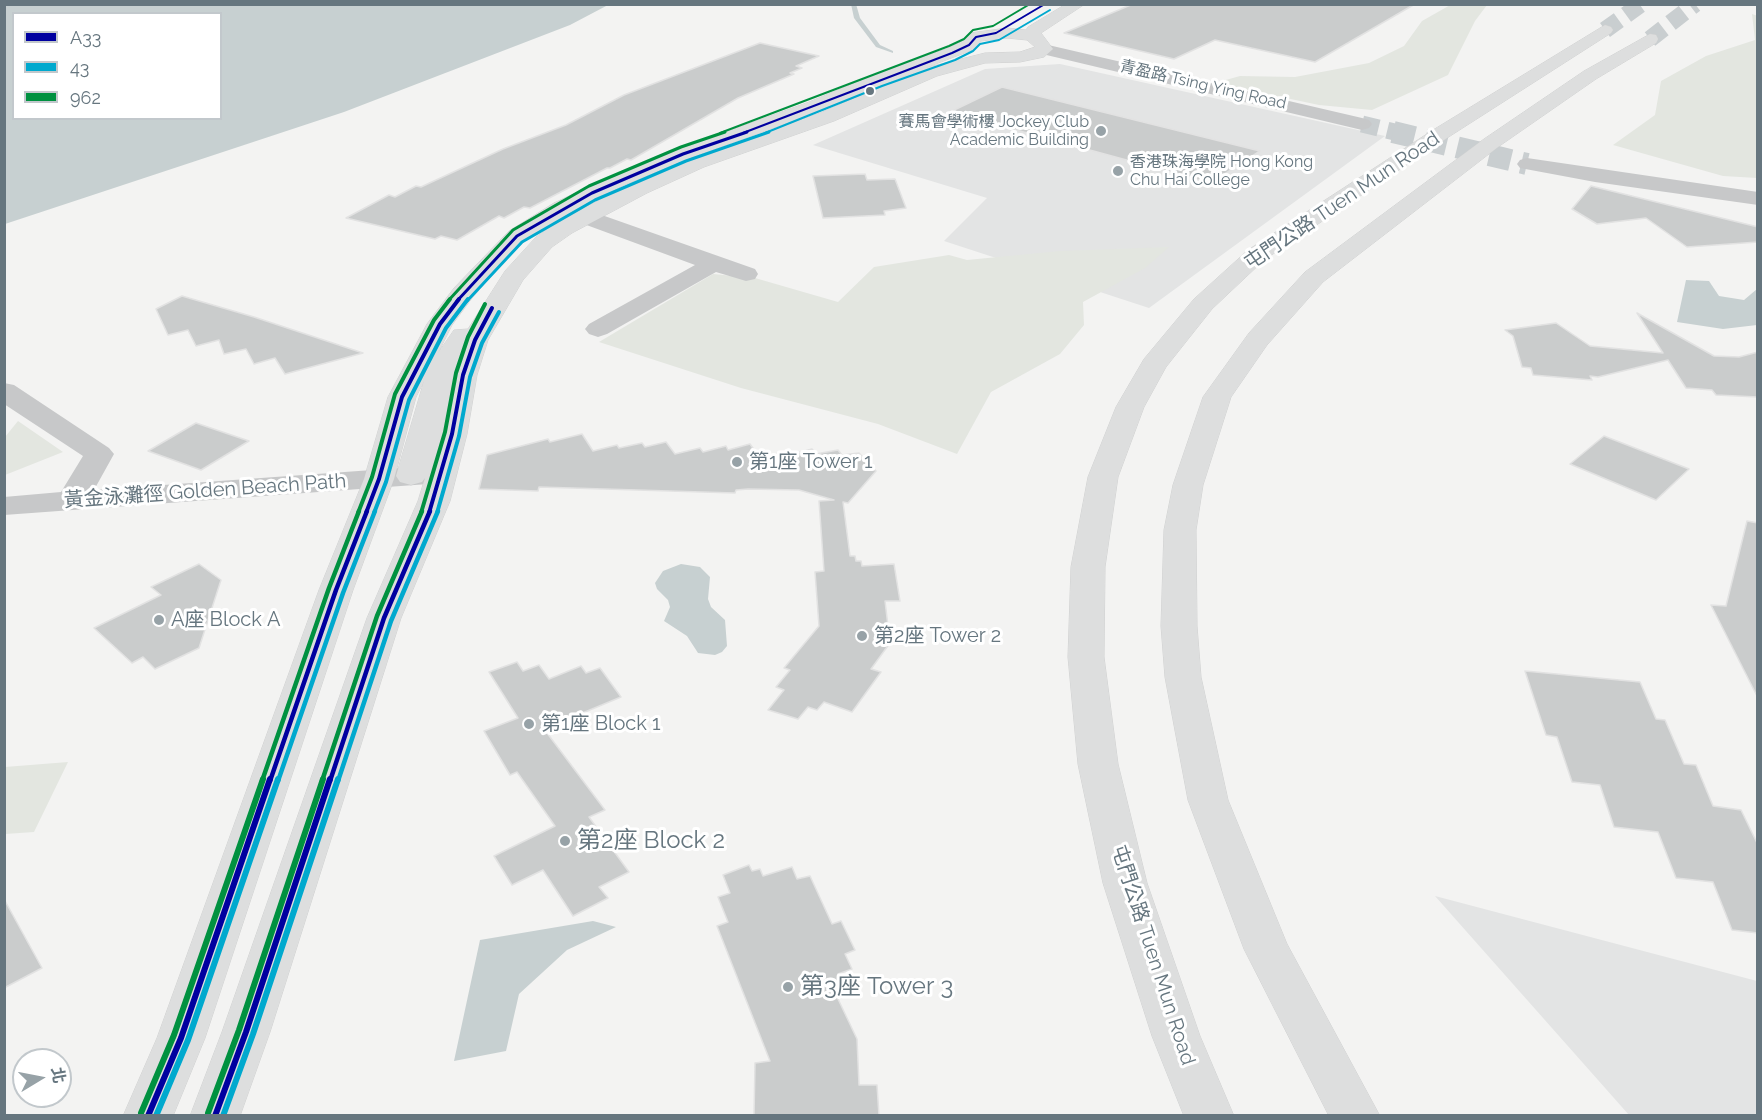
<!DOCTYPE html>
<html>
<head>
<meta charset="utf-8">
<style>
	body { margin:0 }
	#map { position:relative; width:1762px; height:1120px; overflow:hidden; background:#f3f3f2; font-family:Raleway,"Noto Sans TC",sans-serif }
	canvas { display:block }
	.frame { position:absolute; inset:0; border:6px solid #66767f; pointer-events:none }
	.legend { position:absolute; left:12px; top:12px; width:210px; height:108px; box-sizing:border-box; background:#fff; border:2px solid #c2c8cc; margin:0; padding:8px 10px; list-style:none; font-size:18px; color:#66767f }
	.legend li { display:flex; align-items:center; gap:12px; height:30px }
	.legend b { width:30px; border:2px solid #c2c8cc }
	.north { position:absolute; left:12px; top:1048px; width:60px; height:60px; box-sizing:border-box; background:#fff; border:2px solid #c2c8cc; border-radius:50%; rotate:80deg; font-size:16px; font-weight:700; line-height:24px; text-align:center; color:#66767f }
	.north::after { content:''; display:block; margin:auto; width:21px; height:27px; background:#97a2a7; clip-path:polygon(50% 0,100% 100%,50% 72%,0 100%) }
</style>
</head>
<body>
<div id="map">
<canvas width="1762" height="1120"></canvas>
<div class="frame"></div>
<ul class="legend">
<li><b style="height:8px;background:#0000a0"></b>A33</li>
<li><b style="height:8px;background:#00a9ce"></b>43</li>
<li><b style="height:8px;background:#009140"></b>962</li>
</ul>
<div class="north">北</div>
</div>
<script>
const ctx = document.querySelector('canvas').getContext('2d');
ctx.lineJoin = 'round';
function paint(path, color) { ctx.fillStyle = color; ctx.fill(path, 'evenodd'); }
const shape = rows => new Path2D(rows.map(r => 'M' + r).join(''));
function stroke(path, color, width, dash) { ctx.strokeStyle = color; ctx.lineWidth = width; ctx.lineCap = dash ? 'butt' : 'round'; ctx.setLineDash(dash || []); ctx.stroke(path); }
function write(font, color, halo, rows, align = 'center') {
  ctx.font = font + ' Raleway,"Noto Sans TC",sans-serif'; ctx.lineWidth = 6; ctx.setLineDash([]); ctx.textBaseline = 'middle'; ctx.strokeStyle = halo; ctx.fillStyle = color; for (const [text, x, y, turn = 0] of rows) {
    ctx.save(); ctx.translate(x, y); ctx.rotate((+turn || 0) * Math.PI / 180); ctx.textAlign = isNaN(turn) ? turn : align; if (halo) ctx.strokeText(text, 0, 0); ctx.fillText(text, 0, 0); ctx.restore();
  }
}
const built = shape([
	[1060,64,1385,136,1149,308,944,241,987,198,813,145,985,69],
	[1435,896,1757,981,1757,1115,1629,1115]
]);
const green = shape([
	[1452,4,1487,5,1475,21,1448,75,1372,110,1319,105,1215,83,1240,76,1295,77,1369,63,1404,46,1422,21],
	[1752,14,1758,16,1757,178,1723,176,1613,145,1655,115,1661,81,1706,56,1755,40],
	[1169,247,1145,268,1083,302,1084,325,1060,354,991,392,957,454,878,424,741,388,599,342,713,274,755,278,838,302,874,267,949,255,967,260,1060,251],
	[18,421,63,452,5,475,5,437],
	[68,762,34,832,5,834,5,767]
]);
const water = shape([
	[4,5,5,4,608,5,570,25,344,112,5,224],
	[14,14,220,14,220,118,14,118],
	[1686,280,1709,281,1719,296,1744,300,1757,289,1757,325,1723,329,1677,322],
	[681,564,700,567,710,577,708,599,711,607,725,620,727,646,722,652,715,655,698,653,687,636,664,621,670,607,668,600,657,589,655,583,663,571],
	[593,921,616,927,567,950,519,994,506,1051,454,1061,480,940]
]);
const stream = shape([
	[851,4,856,4,860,18,880,45,893,51,893,53,876,47,854,18,851,4]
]);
const building = shape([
	[1133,4,1415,4,1315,62,1215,40,1174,59,1064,33,1133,4],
	[760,43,819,56,796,66,802,68,790,73,794,74,738,98,631,160,627,159,610,168,607,168,530,208,524,207,504,218,499,216,457,240,441,236,435,239,346,218,389,195,395,197,416,186,421,187,503,149,566,125,624,95,760,43],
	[1002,87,1260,151,1211,183,950,112,1002,87],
	[865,174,867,180,895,179,906,208,884,211,885,215,823,218,813,176,865,174],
	[1591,186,1758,227,1758,242,1687,247,1646,218,1597,224,1572,209,1591,186],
	[182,296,254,317,363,353,285,374,275,358,254,364,246,349,224,354,219,340,196,346,188,330,168,335,156,309,182,296],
	[1637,313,1714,356,1739,357,1758,352,1758,397,1716,395,1712,390,1686,388,1668,360,1598,377,1590,376,1592,380,1533,375,1531,368,1522,367,1513,336,1505,330,1556,323,1590,346,1663,353,1637,313],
	[196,423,249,441,201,470,148,451,196,423],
	[582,434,593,451,617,445,619,448,642,443,645,447,666,442,675,454,700,448,703,452,726,446,728,450,750,444,760,458,786,451,789,455,812,449,816,454,838,450,842,455,859,453,876,471,848,503,843,502,850,556,855,556,856,561,861,561,862,566,894,564,900,601,885,601,890,643,871,669,881,672,852,712,824,702,817,710,808,707,798,719,768,710,784,690,776,687,790,670,784,668,819,626,815,572,824,571,819,501,834,500,799,490,748,489,736,490,735,493,539,487,538,491,479,489,487,455,548,439,550,442,582,434],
	[1604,436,1689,469,1656,500,1570,464,1604,436],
	[1747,521,1758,523,1758,698,1711,605,1726,606,1747,521],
	[199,564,221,580,199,648,155,669,143,657,132,663,94,628,161,595,151,587,199,564],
	[517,662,523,671,539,665,549,679,581,666,586,673,600,668,621,697,544,729,605,810,589,817,629,872,599,887,608,898,573,916,543,870,512,885,494,856,555,826,517,772,510,775,484,731,518,718,489,672,517,662],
	[1525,671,1640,682,1656,719,1665,720,1684,764,1696,765,1713,806,1741,810,1758,845,1758,933,1732,930,1713,882,1676,878,1658,832,1614,827,1600,785,1572,782,1557,737,1546,735,1525,671],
	[749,865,752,871,760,869,763,876,792,867,797,879,810,876,832,924,841,921,855,950,845,954,852,969,838,974,846,996,838,999,857,1039,859,1085,877,1085,879,1116,754,1116,755,1063,770,1061,717,926,728,922,718,897,730,893,723,875,749,865],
	[4,899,42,968,4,988,4,899]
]);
const streetTunnelFar1 = shape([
	[1362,124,1399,133]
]);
const streetTunnel = shape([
	[1393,132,1527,164]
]);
const highwayTunnel = shape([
	[1605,30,1641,4],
	[1650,39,1695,4]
]);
const street = shape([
	[1044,44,1362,118,1369,120,1372,124,1369,128,1362,130,1038,53,1035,49,1038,45,1044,44],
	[1527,158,1758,192,1758,205,1595,182,1520,168,1517,164,1520,160,1527,158],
	[562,201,755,269,758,274,755,279,746,281,716,272,607,334,598,337,589,334,585,329,589,324,695,265,554,213,551,208,554,203,562,201],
	[4,383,14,385,109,448,114,454,94,490,442,465,453,468,457,474,453,480,442,483,4,515,4,497,61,492,83,456,4,404,4,383]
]);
const primary = shape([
	[1066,4,1085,4,1041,33,1053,49,1044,57,1020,62,985,63,937,76,834,121,704,167,647,193,572,233,552,247,523,280,488,340,477,375,467,434,450,501,401,618,270,1032,240,1116,190,1116,222,1032,367,618,418,501,425,478,422,482,411,485,400,482,396,476,424,381,416,397,394,479,353,590,205,1038,173,1116,123,1116,157,1038,319,590,364,479,388,397,427,324,454,288,509,231,554,203,610,177,676,150,809,102,888,69,946,49,963,41,970,33,1007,28,1026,30,1028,27,1066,4],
	[1007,38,1027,40,1035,47,1020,52,985,53,925,68,975,49,981,41,1007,38],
	[924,68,820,113,690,159,631,183,556,223,536,237,505,271,468,329,454,330,438,353,452,325,472,298,506,259,525,241,570,213,624,185,690,158,823,110,924,68]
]);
const highway = shape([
	[1605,25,1611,27,1613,30,1611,33,1447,138,1264,260,1212,309,1166,367,1144,407,1118,477,1105,567,1104,657,1118,764,1147,883,1200,1036,1234,1116,1184,1116,1152,1036,1103,883,1078,764,1068,657,1071,567,1088,477,1116,407,1144,359,1194,299,1248,250,1433,130,1605,25],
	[1650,34,1656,35,1658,39,1656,43,1596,79,1498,147,1323,282,1267,345,1231,397,1203,485,1196,530,1197,626,1201,677,1228,800,1287,944,1380,1116,1329,1116,1244,949,1188,800,1165,677,1161,626,1164,530,1173,485,1203,397,1249,333,1305,272,1484,139,1584,71,1650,34]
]);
const bus1Far4 = shape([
	[743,133,952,53,969,45,976,37,996,33,1045,4]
]);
const bus1Far3 = shape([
	[457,301,517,236,592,193,683,154,747,132]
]);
const bus1Far2 = shape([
	[366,513,379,479,402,397,440,324,459,299],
	[429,513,452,434,463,375,475,340,492,308]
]);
const bus1Far1 = shape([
	[270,781,336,590,367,511],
	[330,781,384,618,430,511]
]);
const bus1 = shape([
	[148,1116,181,1038,270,779],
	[215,1116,246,1032,330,779]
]);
const bus2Far4 = shape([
	[765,133,882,86,955,60,973,51,980,44,999,40,1050,10]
]);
const bus2Far3 = shape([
	[467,301,522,242,595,200,686,161,769,132]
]);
const bus2Far2 = shape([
	[374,513,386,482,409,400,446,328,468,299],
	[437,513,459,436,470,377,482,343,499,312]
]);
const bus2Far1 = shape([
	[278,781,343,593,375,511],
	[338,781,391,621,438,511]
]);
const bus2 = shape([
	[156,1116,188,1040,278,779],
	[223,1116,253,1034,338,779]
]);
const bus3Far4 = shape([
	[720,133,949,46,964,39,973,30,993,26,1030,4]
]);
const bus3Far3 = shape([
	[448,301,513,230,589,186,681,147,725,132]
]);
const bus3Far2 = shape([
	[358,513,372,477,395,394,434,320,450,299],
	[421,513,445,432,456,373,468,337,485,304]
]);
const bus3Far1 = shape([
	[262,781,329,588,359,511],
	[322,781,377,616,422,511]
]);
const bus3 = shape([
	[141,1113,174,1035,263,779],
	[208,1113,239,1030,323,779]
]);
const markers = [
	[870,91,5,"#66767f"],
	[1101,131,6,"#97a2a7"],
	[1118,171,6,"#97a2a7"],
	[737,462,6,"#97a2a7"],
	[159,620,6,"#97a2a7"],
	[862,636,6,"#97a2a7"],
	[529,724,6,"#97a2a7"],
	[565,841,6,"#97a2a7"],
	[788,987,6,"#97a2a7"]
];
const farStreetnames = [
	["青盈路 Tsing Ying Road",1203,85,13]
];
const farPoinames = [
	["賽馬會學術樓 Jockey Club",1089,122],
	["Academic Building",1089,140],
	["香港珠海學院 Hong Kong",1130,162,"left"],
	["Chu Hai College",1130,180,"left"]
];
const streetNames = [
	["屯門公路 Tuen Mun Road",1342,201,-34],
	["黃金泳灘徑 Golden Beach Path",205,491,-4],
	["屯門公路 Tuen Mun Road",1153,955,72]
];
const poiNames = [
	["第1座 Tower 1",749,462],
	["A座 Block A",171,620],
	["第2座 Tower 2",874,636],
	["第1座 Block 1",541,724]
];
const nearPoinames = [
	["第2座 Block 2",577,841],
	["第3座 Tower 3",800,987]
];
paint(built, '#e3e4e4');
paint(green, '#e3e6e0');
paint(water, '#c7d0d1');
paint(stream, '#c7d0d1');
paint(building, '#cacccc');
stroke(building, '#e2e2e2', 1.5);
stroke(streetTunnelFar1, '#c9ced0', 17, [17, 9]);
stroke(streetTunnel, '#c9ced0', 22, [22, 11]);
stroke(highwayTunnel, '#c9ced0', 17, [17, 9]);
stroke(primary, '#d0d1d1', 1);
stroke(highway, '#d0d1d1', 1);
paint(street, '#c7c8c9');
paint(primary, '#dddede');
paint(highway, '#dddede');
stroke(bus1Far4, '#0000a0', 2);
stroke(bus1Far3, '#0000a0', 3);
stroke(bus1Far2, '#0000a0', 4);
stroke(bus1Far1, '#0000a0', 4.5);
stroke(bus1, '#0000a0', 6);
stroke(bus2Far4, '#00a9ce', 2);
stroke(bus2Far3, '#00a9ce', 3);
stroke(bus2Far2, '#00a9ce', 4);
stroke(bus2Far1, '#00a9ce', 4.5);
stroke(bus2, '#00a9ce', 6);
stroke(bus3Far4, '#009140', 2);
stroke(bus3Far3, '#009140', 3);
stroke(bus3Far2, '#009140', 4);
stroke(bus3Far1, '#009140', 4.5);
stroke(bus3, '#009140', 6);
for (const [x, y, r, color] of markers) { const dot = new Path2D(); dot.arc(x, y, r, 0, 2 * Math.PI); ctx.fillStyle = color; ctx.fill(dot); stroke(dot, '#fff', 2); }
write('16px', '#66767f', '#fff', farStreetnames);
write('16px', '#66767f', '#fff', farPoinames, 'right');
write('20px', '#66767f', '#fff', streetNames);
write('20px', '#66767f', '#fff', poiNames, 'left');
write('24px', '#66767f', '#fff', nearPoinames, 'left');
</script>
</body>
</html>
